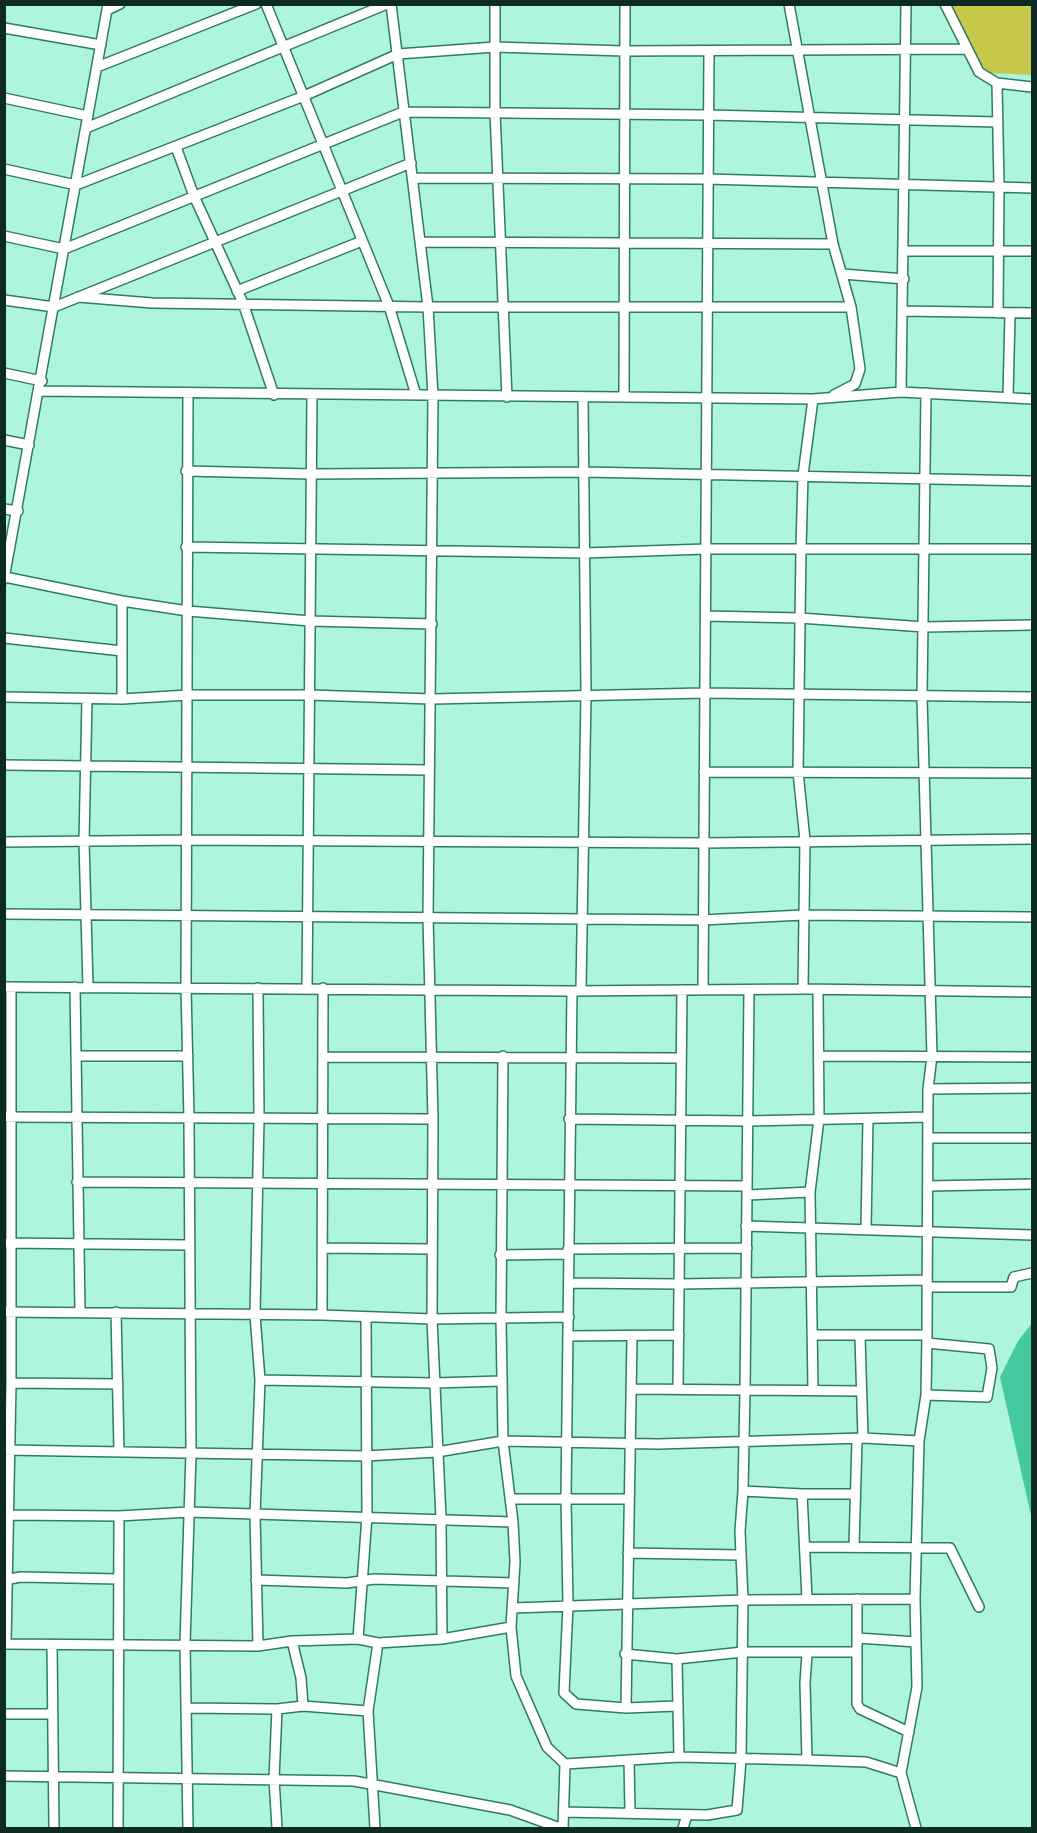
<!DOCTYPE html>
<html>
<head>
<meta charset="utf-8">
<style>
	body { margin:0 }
	#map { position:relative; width:1037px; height:1833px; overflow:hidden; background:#aef6db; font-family:Karla,sans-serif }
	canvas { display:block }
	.frame { position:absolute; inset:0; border:6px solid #0d2b21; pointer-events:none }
</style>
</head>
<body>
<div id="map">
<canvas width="1037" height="1833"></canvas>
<div class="frame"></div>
</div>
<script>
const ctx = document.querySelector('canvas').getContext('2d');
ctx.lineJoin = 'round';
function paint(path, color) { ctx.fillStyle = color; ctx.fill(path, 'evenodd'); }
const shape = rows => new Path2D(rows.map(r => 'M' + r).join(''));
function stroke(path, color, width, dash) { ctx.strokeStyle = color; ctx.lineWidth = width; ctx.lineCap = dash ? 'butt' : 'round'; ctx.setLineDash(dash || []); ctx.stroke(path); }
const green = shape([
	[949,5,1032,5,1032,75,990,73,978,63]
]);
const water = shape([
	[1032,1323,1032,1520,1000,1377,1018,1341]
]);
const minor = shape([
	[266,4,389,306,416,395],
	[391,4,428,307,433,396,428,917,433,1119,432,1319,441,1519,442,1639],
	[495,4,495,112,507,397],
	[789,4,833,244,851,307,860,369,855,384,834,395],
	[945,4,979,72,997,83,999,186,998,313],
	[107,10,120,4],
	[4,28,101,45],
	[97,67,256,4],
	[997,83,1032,87],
	[4,98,88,116],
	[86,128,387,4],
	[176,147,194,196,243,303,274,395],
	[4,169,76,185,304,96,398,54,495,47,624,51,966,49],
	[413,178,707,179,1032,188],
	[4,236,64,249,403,112,708,115,997,122],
	[421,242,833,244],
	[904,251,1032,251],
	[843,274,904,279],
	[237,291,362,241],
	[78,297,152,303,428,307,851,307],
	[4,300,54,307,411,163],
	[903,311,1032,313],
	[4,373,42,381],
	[38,391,813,399,901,392,1032,399],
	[901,392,906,4],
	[188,394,186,987,189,1119,191,1453,185,1644,188,1828],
	[624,397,625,4],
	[1008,397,1010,314],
	[4,440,29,445],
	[186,471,311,474,584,472,1032,481],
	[4,509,18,511],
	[186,547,584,553,706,549,1032,549],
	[5,577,122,601,188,611,310,621,432,624],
	[4,579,108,4],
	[122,601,122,699],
	[706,616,800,618,924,627,1032,625],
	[4,638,122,651],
	[4,697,122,699,188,695,309,695,432,699,704,693,1032,697],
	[87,699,84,841,88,987],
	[4,765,429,770],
	[704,772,1032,773],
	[4,842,186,840,704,843,1032,839],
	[4,914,702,920,803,915,1032,917],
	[4,987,572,991,803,989,1032,992],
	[75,987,80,1312],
	[307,988,312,395],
	[803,989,805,840,798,772,801,549,803,475,813,399],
	[581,990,586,694,583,397],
	[703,990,709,51],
	[572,991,566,1498,568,1605,564,1693,576,1704,626,1708,676,1706],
	[77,1056,188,1056],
	[503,1056,501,1318,503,1441,513,1522,515,1562,511,1627,516,1676,547,1747,565,1764,679,1757,807,1760,866,1762,901,1773],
	[819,1056,1032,1057],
	[324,1057,681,1058],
	[928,1089,1032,1088],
	[4,1117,433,1119],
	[569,1119,748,1121,928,1117],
	[929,1138,1032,1138],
	[77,1182,747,1186],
	[928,1186,1032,1184],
	[747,1195,810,1192],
	[746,1226,1032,1235],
	[866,1229,868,1119],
	[7,1243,188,1245],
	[324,1248,431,1249],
	[568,1249,747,1248],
	[500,1255,568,1254],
	[569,1283,679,1284,927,1280],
	[927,1287,1011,1287,1014,1277,1032,1273],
	[4,1312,322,1315,432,1319,569,1317],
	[116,1312,119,1451],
	[322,1315,323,988],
	[813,1335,927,1335],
	[569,1336,679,1335],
	[860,1336,863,1438],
	[260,1380,434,1383,502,1381],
	[11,1383,118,1384],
	[631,1389,861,1391],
	[678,1389,682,990],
	[813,1390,810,1192,819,1119,818,990],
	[926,1395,987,1397,992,1368,989,1349,927,1343],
	[4,1450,366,1456,437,1452,503,1441,658,1444,863,1438,919,1441],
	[743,1491,802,1494,807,1599],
	[802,1494,855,1494],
	[511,1499,629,1499],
	[10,1515,119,1516,189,1512,513,1522],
	[805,1547,950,1548,979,1607],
	[854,1547,857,1440],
	[628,1553,740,1555],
	[4,1580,21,1577,119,1579],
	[256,1580,347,1583,374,1579,514,1583],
	[857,1599,857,1704,860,1709,909,1732],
	[513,1608,743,1600,915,1599],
	[858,1638,916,1642],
	[358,1639,367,1516,366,1318],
	[292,1641,301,1678,303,1706],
	[4,1644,258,1646,292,1641,358,1639,378,1643,442,1639,511,1627],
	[6,1644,11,1383,11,987],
	[52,1645,54,1828],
	[258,1646,255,1515,260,1380,255,1315,259,1118,258,988],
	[625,1654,677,1659,743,1652,857,1652],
	[677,1659,679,1757],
	[188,1708,277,1709,303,1706,368,1711],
	[626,1708,632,1336],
	[277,1709,274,1779,277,1828],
	[4,1714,51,1714],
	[629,1760,630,1811],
	[807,1760,805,1683,807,1654],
	[4,1776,354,1781,510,1810,560,1828],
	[564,1812,707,1815,737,1810,741,1760,743,1600,740,1531,743,1491,745,1391,749,990],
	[118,1828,119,1516],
	[375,1828,368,1711,378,1643],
	[563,1828,565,1764],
	[683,1828,687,1815],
	[916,1828,901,1773,917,1687,915,1599,919,1441,926,1395,927,1335,928,1089,932,1056,922,697,926,393]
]);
paint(green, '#c7c74c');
paint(water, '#44c9a1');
stroke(minor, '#327a63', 12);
stroke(minor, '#fff', 9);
</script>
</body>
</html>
